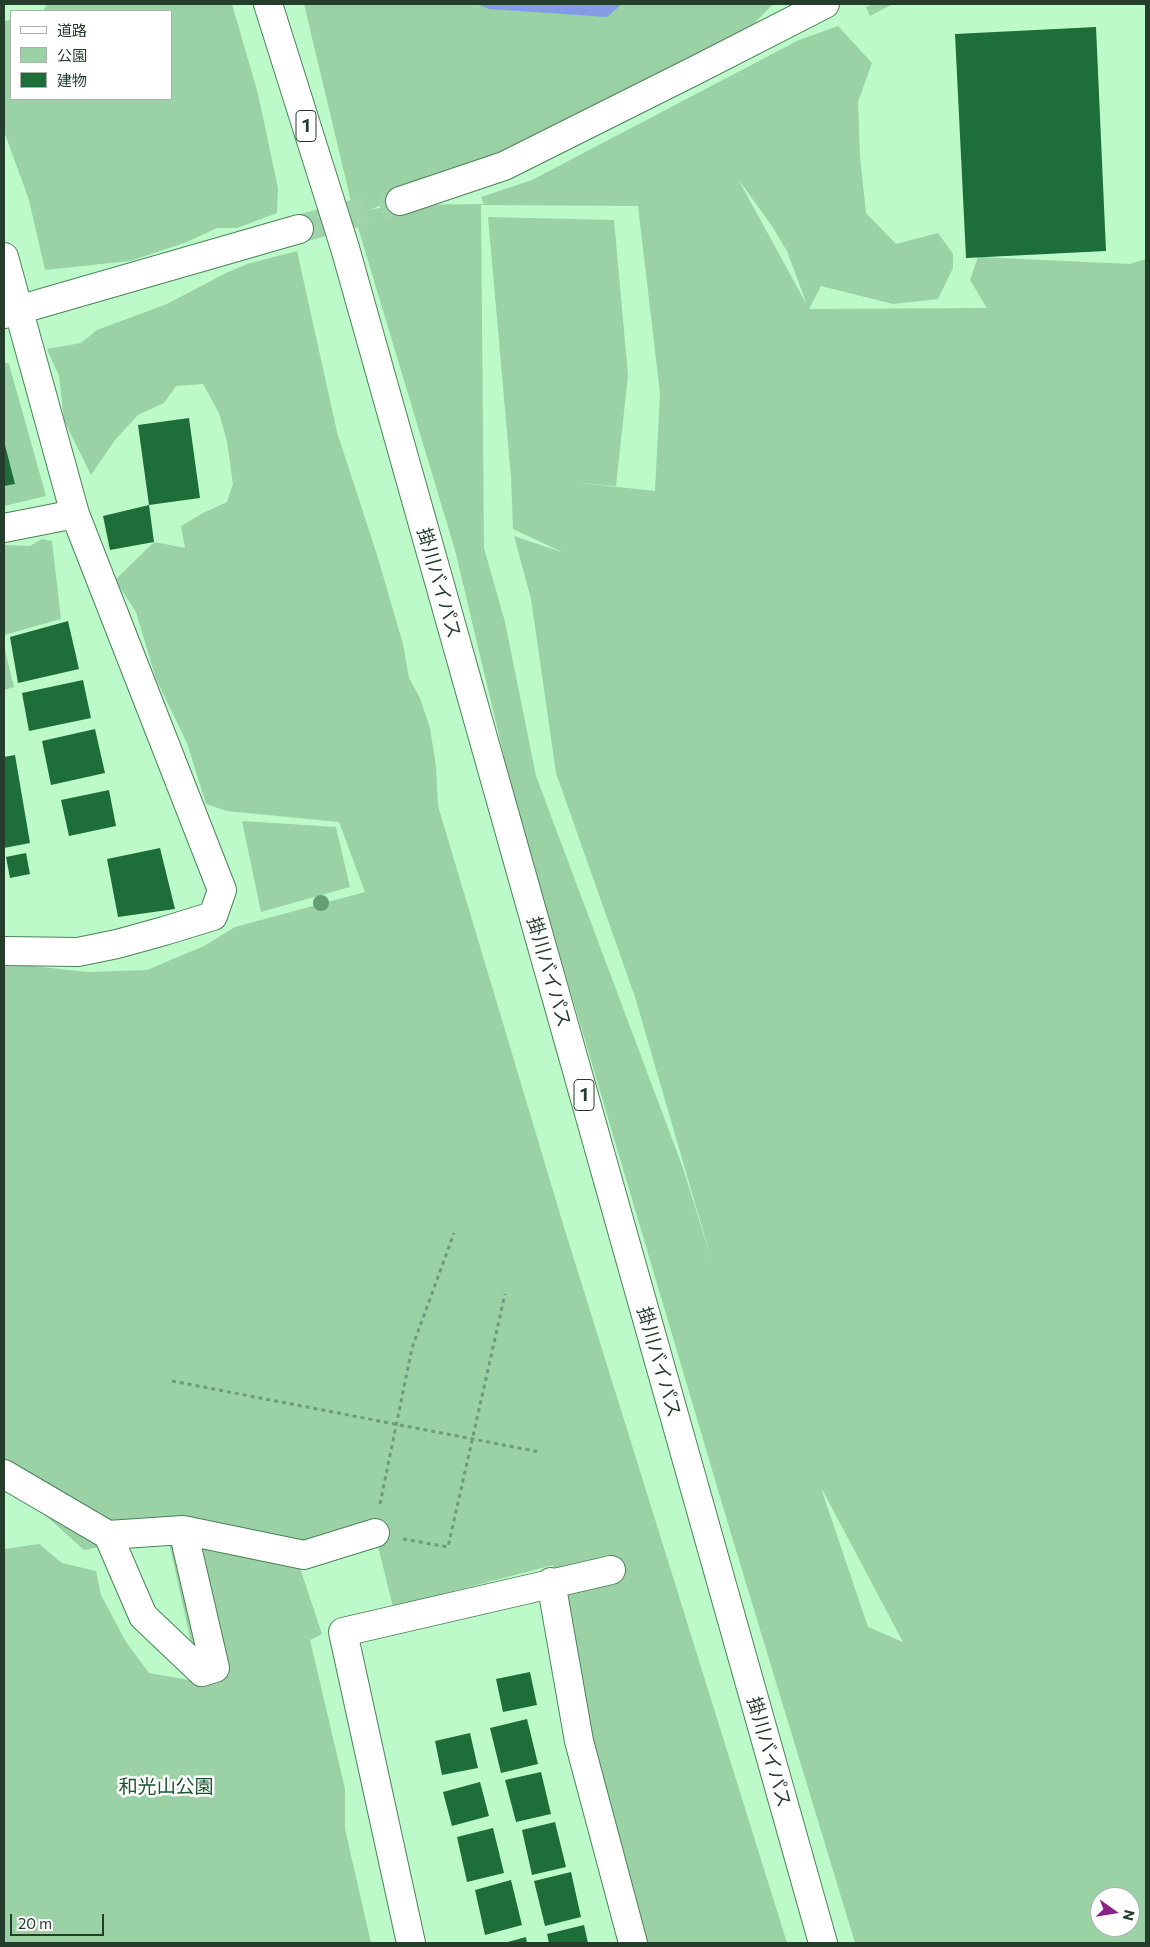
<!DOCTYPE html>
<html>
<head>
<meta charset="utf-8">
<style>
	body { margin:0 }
	#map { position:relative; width:1150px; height:1947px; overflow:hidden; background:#bdfaca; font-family:Commissioner,"Noto Sans JP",sans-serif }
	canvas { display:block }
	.frame { position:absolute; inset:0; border:5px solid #253e2b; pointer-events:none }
	.legend { position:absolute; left:10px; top:10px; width:162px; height:90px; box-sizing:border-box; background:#fff; border:1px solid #a8b2aa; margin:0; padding:6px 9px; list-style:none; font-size:15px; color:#253e2b }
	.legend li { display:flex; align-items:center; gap:10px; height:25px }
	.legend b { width:25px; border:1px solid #a8b2aa }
	.north { position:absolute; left:1090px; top:1887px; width:50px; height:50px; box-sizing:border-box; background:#fff; border:1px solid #a8b2aa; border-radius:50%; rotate:103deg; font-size:14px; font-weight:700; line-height:20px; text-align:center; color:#253e2b }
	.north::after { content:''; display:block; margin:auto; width:18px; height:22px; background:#8c2286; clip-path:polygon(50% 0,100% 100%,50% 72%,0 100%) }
	.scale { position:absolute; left:10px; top:1914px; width:94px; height:22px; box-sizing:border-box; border:2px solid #253e2b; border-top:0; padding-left:6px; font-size:15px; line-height:18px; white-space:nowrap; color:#253e2b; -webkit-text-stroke:4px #fff; paint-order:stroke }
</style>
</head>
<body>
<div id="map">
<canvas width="1150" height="1947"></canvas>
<div class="frame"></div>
<ul class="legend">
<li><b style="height:6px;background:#fff"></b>道路</li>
<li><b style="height:14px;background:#9ad1a5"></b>公園</li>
<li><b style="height:14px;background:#1e6e39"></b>建物</li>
</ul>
<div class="north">N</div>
<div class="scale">20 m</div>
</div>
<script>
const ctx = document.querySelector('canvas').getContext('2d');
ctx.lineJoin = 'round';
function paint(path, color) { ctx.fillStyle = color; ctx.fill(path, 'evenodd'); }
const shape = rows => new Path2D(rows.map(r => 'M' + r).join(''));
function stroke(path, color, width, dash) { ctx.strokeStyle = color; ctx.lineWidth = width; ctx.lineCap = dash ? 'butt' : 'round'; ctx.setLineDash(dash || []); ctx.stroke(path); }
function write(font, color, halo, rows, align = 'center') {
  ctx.font = font + ' Commissioner,"Noto Sans JP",sans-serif'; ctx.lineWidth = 5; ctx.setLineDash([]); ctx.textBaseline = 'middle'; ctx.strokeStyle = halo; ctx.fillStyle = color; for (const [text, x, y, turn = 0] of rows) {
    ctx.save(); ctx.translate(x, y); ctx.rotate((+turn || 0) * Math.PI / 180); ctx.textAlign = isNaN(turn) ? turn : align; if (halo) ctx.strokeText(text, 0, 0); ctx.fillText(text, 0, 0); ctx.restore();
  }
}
const green = shape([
	[47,4,232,4,258,94,278,188,277,213,237,228,217,228,187,242,130,261,45,270,29,200,4,131,4,21,11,20,11,99,171,99,171,11,43,11],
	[304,4,773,4,747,31,590,120,474,163,370,210,395,205,484,204,481,197,532,180,799,40,838,26,872,63,858,102,860,156,866,213,896,244,938,233,953,254,953,268,938,299,893,304,821,286,809,309,987,308,970,280,978,257,1130,264,1146,259,1146,1943,855,1943,729,1527,516,807,455,550,354,214],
	[738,179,772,226,787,251,807,305],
	[481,205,638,206,660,393,655,491,572,482,616,486,628,375,614,220,488,217,511,477,513,529,564,553,514,536,531,599,556,773,635,997,713,1265,683,1168,536,776,505,622,484,548],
	[822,1491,823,1491,903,1642,868,1627],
	[1100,1897,1130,1897,1130,1927,1100,1927],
	[873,4,893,4,870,16,866,7],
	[297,251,337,432,377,555,403,644,409,678,420,698,430,728,436,766,438,806,563,1224,787,1943,646,1943,555,1608,553,1565,393,1607,375,1534,299,1565,322,1634,310,1640,345,1789,345,1829,371,1943,4,1943,4,1549,39,1544,62,1563,96,1571,101,1595,126,1642,149,1673,206,1683,191,1642,167,1534,84,1550,4,1478,4,963,88,972,147,970,204,946,235,927,365,892,339,822,227,811,206,804,187,743,156,679,136,612,115,580,154,542,185,548,181,526,203,513,227,502,233,484,227,441,219,413,203,384,176,386,164,403,138,415,115,440,91,475,64,420,59,376,47,349,81,343,97,330,167,304,226,273,247,264],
	[4,362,9,364,46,496,4,506],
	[42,539,52,541,61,619,4,635,4,545,30,546],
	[4,646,14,687,4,690],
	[242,821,336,827,350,887,261,912]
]);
const water = shape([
	[477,4,622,4,607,17,489,9]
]);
const building = shape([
	[1096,27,1106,251,966,258,955,34],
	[189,418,200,498,149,505,138,425],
	[4,441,15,484,4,486],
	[149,505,154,542,110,550,103,516],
	[68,621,79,669,18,683,10,637],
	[83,680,91,718,29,731,22,693],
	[95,729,105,773,51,785,42,741],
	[15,755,30,843,4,848,4,757],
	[109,790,116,826,69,836,61,800],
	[160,848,175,909,118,917,107,859],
	[26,853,30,874,10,878,6,857],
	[530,1672,537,1705,503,1712,496,1679],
	[527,1719,538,1764,501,1773,490,1728],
	[470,1733,478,1768,442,1775,435,1741],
	[541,1772,551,1814,516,1822,505,1780],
	[480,1782,489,1816,452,1826,443,1792],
	[555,1822,566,1867,532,1875,522,1830],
	[493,1828,504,1873,467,1882,457,1837],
	[571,1872,581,1917,545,1926,534,1881],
	[511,1880,522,1925,485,1935,475,1890],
	[584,1925,588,1943,549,1943,547,1934],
	[526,1937,527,1943,504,1943]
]);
const minorTunnel = shape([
	[299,229,400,201]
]);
const path = shape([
	[172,1381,540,1452],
	[380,1504,412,1348,454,1233],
	[403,1539,448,1547,505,1294]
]);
const minor = shape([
	[400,201,504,166,696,70,825,4],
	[4,257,75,514,222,890,213,916,164,931,117,944,78,952,4,951],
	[4,314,299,229],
	[4,528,75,514],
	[4,1474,108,1535,183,1530,215,1668,202,1672,143,1616,108,1535],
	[183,1530,304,1555,375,1533],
	[551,1582,579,1741,633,1943],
	[411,1943,343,1632,611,1570]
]);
const highway = shape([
	[268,4,345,248,823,1943]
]);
const trees = [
	[321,903]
];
const shields = [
	[306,126,20],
	[584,1095,20]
];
const shieldNames = [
	["1",306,126],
	["1",584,1095]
];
const streetNames = [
	["掛川バイパス",439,583,74],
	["掛川バイパス",549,972,74],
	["掛川バイパス",659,1362,74],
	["掛川バイパス",769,1752,74]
];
const parkNames = [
	["和光山公園",166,1787]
];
paint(green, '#9ad1a5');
paint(water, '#849be6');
paint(building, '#1e6e39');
stroke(minorTunnel, '#9fd4aa', 28, [28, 14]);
stroke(minor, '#4a8358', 30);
stroke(highway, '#4a8358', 30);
stroke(path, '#709b7a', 3, [4, 4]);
stroke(minor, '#fff', 28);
stroke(highway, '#fff', 28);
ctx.fillStyle = '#649e73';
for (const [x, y] of trees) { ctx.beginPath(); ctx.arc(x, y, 8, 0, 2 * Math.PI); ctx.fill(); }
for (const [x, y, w] of shields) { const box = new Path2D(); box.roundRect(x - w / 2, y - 15.5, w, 31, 4); ctx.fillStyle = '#fff'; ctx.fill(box); stroke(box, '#253e2b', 1); }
write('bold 18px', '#253e2b', null, shieldNames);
write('19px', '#253e2b', '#fff', streetNames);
write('19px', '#1b522c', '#fff', parkNames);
</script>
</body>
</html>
